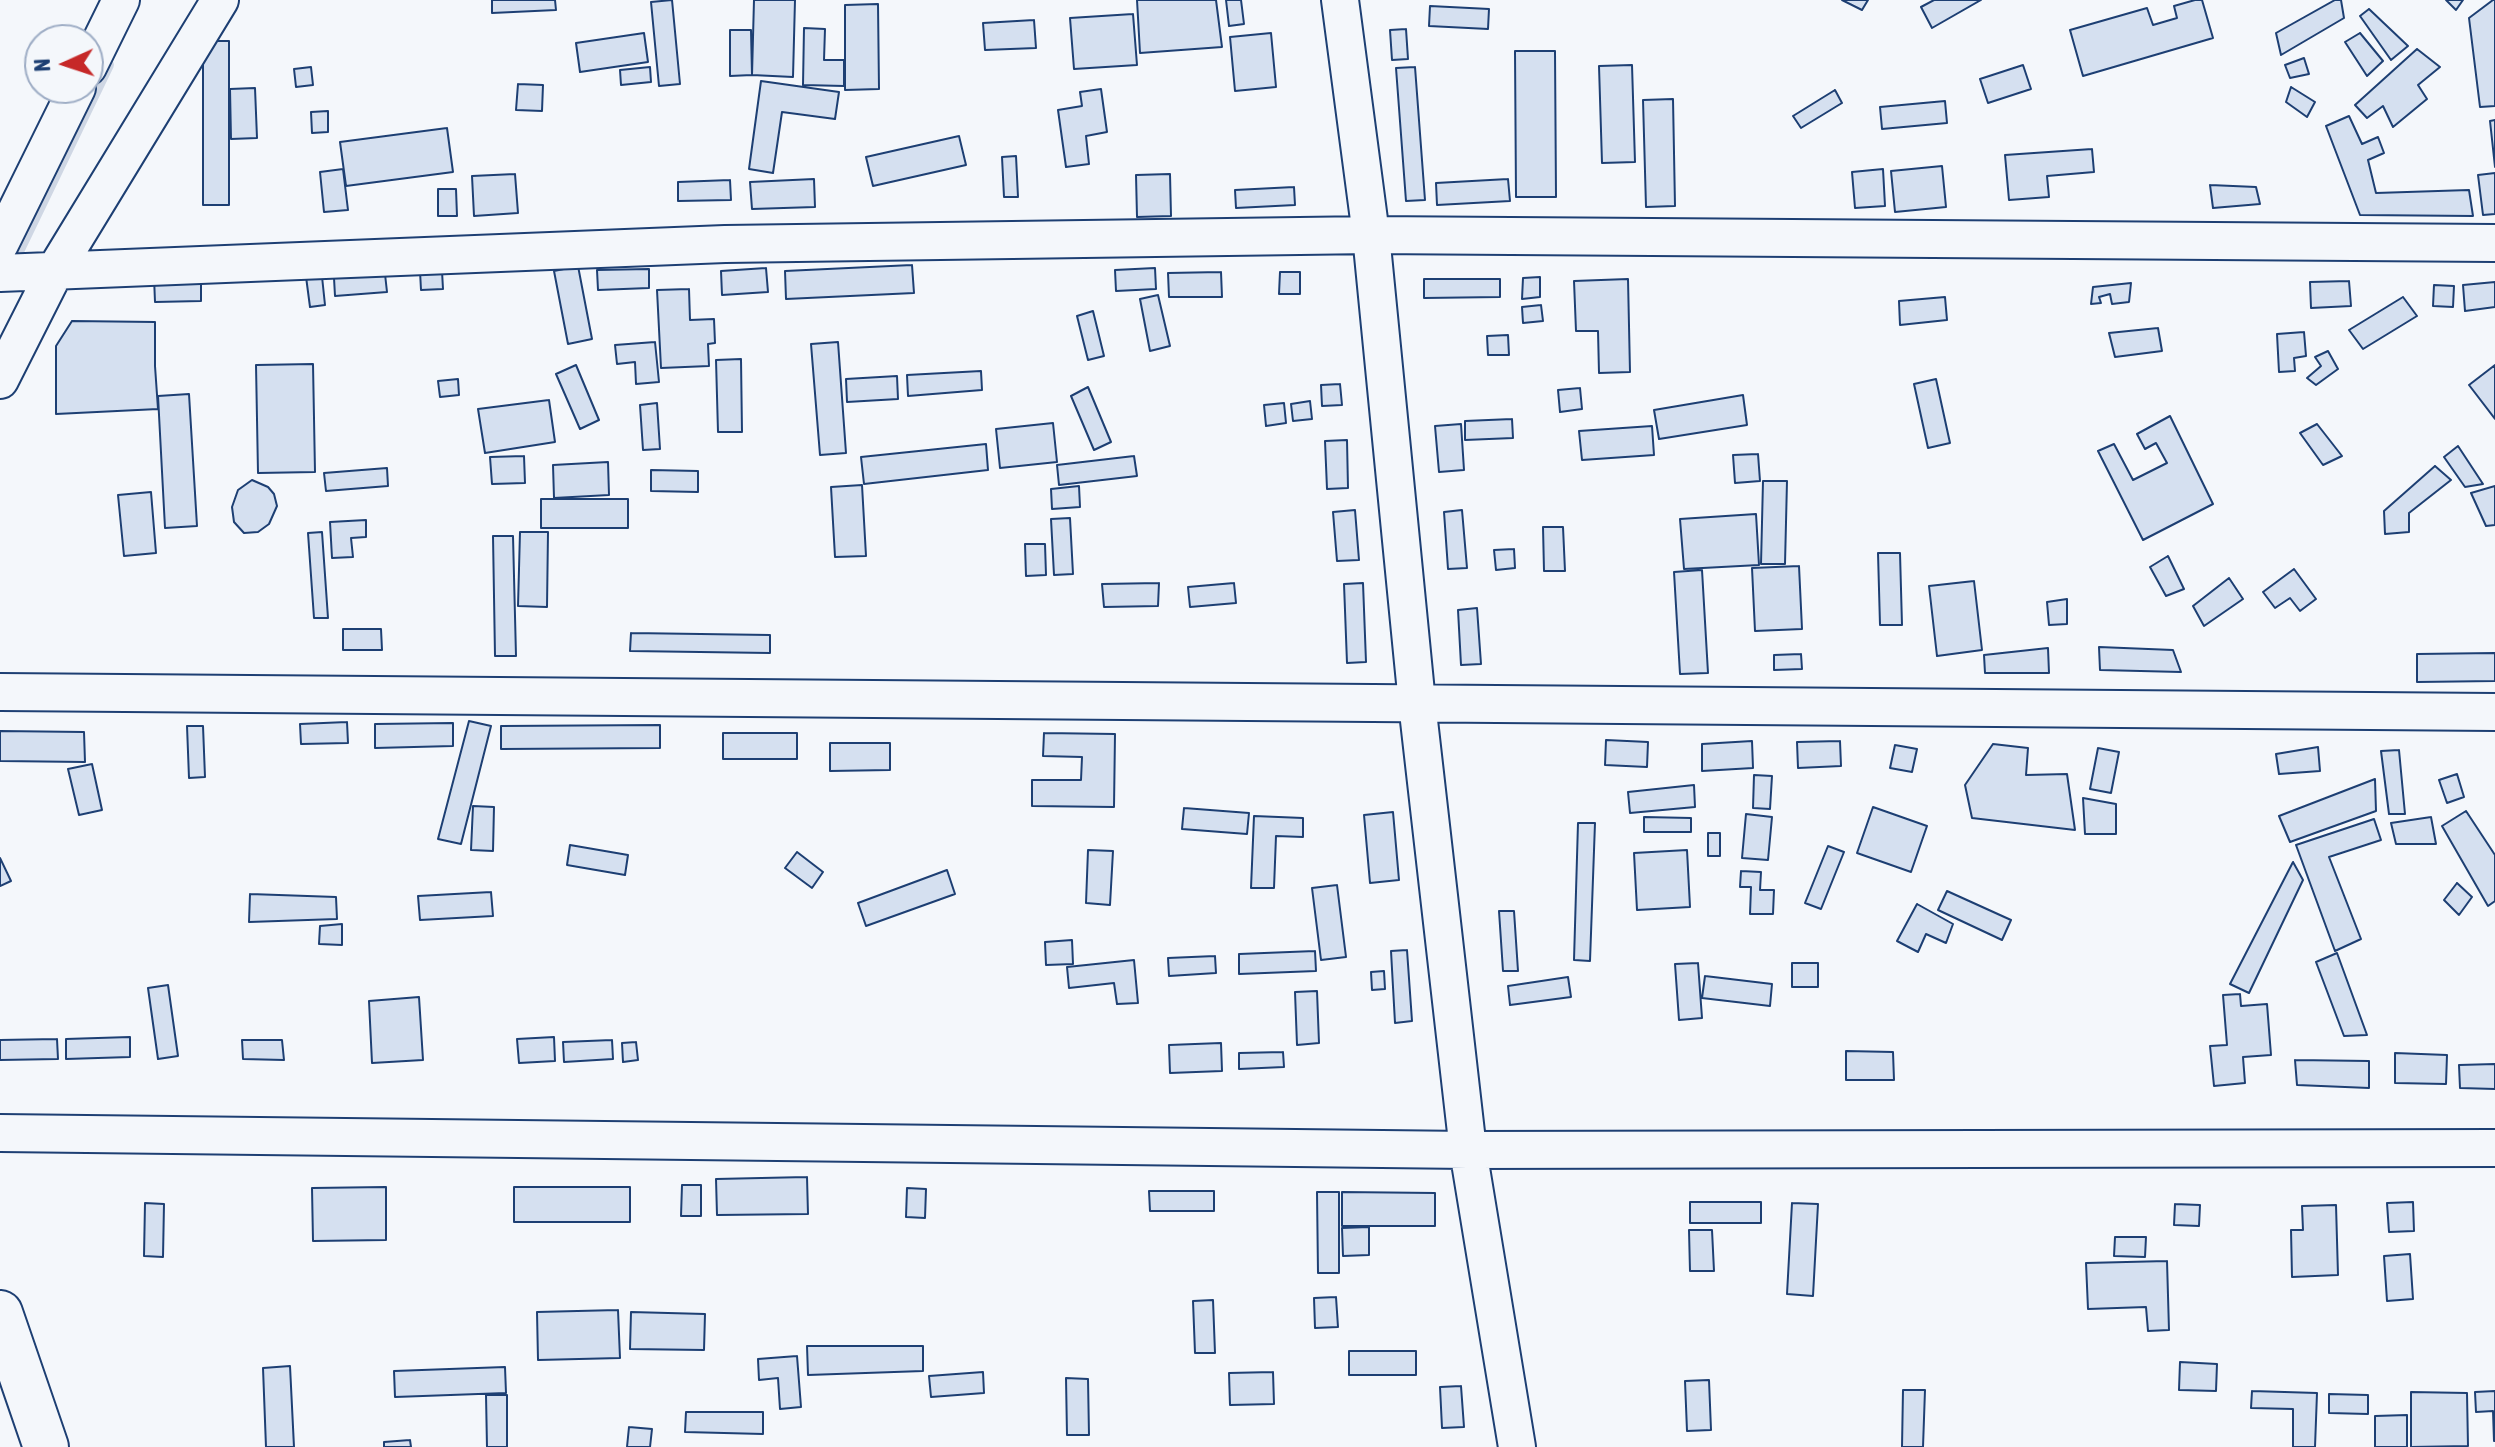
<!DOCTYPE html>
<html>
<head>
<meta charset="utf-8">
<style>
	body { margin:0 }
	#map { position:relative; width:2495px; height:1447px; overflow:hidden; background:#f4f7fb; font-family:"Asap Condensed",sans-serif }
	canvas { display:block }
	.north { position:absolute; left:24px; top:24px; width:80px; height:80px; box-sizing:border-box; background:#f4f7fb; border:2px solid #9eadc5; border-radius:50%; rotate:267deg; font-size:22px; font-weight:700; line-height:32px; text-align:center; color:#1d3f73 }
	.north::after { content:''; display:block; margin:auto; width:28px; height:36px; background:#c62828; clip-path:polygon(50% 0,100% 100%,50% 72%,0 100%) }
</style>
</head>
<body>
<div id="map">
<canvas width="2495" height="1447"></canvas>
<div class="north">N</div>
</div>
<script>
const ctx = document.querySelector('canvas').getContext('2d');
ctx.lineJoin = 'round';
const shape = rows => new Path2D(rows.map(r => 'M' + r).join(''));
function stroke(path, color, width, dash) { ctx.strokeStyle = color; ctx.lineWidth = width; ctx.lineCap = dash ? 'butt' : 'round'; ctx.setLineDash(dash || []); ctx.stroke(path); }
function paint(path, color) { ctx.fillStyle = color; ctx.fill(path, 'evenodd'); }
const stream = shape([
	[10,268,108,65]
]);
const building = shape([
	[492,0,555,0,556,10,492,13,492,0],
	[672,0,680,84,659,86,651,2,672,0],
	[754,0,795,0,793,77,752,75,754,0],
	[1137,0,1216,0,1222,47,1140,53,1137,0],
	[1226,0,1241,0,1244,24,1229,26,1226,0],
	[1842,0,1868,0,1862,10,1842,0],
	[1934,0,1981,0,1932,28,1921,7,1934,0],
	[2195,0,2202,0,2213,38,2083,76,2070,30,2147,8,2153,25,2177,18,2174,6,2195,0],
	[2335,0,2341,0,2344,18,2281,55,2276,33,2335,0],
	[2446,0,2463,0,2456,10,2446,0],
	[2493,0,2495,0,2495,106,2480,107,2469,18,2493,0],
	[878,4,879,89,845,90,845,5,878,4],
	[1430,6,1489,9,1488,29,1429,26,1430,6],
	[2369,9,2408,46,2391,60,2360,16,2369,9],
	[1133,14,1137,65,1074,69,1070,18,1133,14],
	[1034,20,1036,48,985,50,983,23,1034,20],
	[804,28,825,29,824,60,844,60,844,86,803,85,804,28],
	[1406,29,1408,59,1392,60,1390,30,1406,29],
	[730,30,751,30,752,75,730,76,730,30],
	[644,33,648,62,580,72,576,43,644,33],
	[1271,33,1276,87,1235,91,1230,37,1271,33],
	[2360,33,2383,61,2367,76,2345,42,2360,33],
	[203,41,229,41,229,205,203,205,203,41],
	[2417,49,2440,67,2418,85,2427,99,2393,127,2383,106,2367,118,2355,105,2417,49],
	[1515,51,1555,51,1556,197,1516,197,1515,51],
	[2304,58,2309,74,2290,78,2285,65,2304,58],
	[1632,65,1635,162,1602,163,1599,66,1632,65],
	[2023,65,2031,89,1988,103,1980,79,2023,65],
	[311,67,313,85,296,87,294,69,311,67],
	[650,67,651,82,621,85,620,70,650,67],
	[1415,67,1425,200,1406,201,1396,68,1415,67],
	[761,81,839,92,835,119,782,112,773,173,749,169,761,81],
	[518,84,543,85,542,111,516,110,518,84],
	[2291,87,2315,102,2307,117,2286,102,2291,87],
	[255,88,257,138,231,139,230,89,255,88],
	[1101,89,1107,132,1086,136,1089,164,1066,167,1058,110,1082,106,1080,92,1101,89],
	[1835,90,1842,103,1801,128,1793,116,1835,90],
	[1673,99,1675,206,1646,207,1643,100,1673,99],
	[1945,101,1947,123,1882,129,1880,107,1945,101],
	[328,111,328,132,312,133,311,112,328,111],
	[2349,116,2362,144,2378,137,2384,153,2368,160,2376,193,2469,190,2473,216,2360,215,2326,126,2349,116],
	[2495,120,2495,167,2490,121,2495,120],
	[447,128,453,172,346,186,340,142,447,128],
	[959,136,966,165,873,186,866,157,959,136],
	[2092,149,2094,172,2047,176,2049,197,2009,200,2005,155,2092,149],
	[1016,156,1018,197,1004,197,1002,157,1016,156],
	[1942,166,1946,207,1895,212,1891,171,1942,166],
	[343,169,348,210,324,212,320,172,343,169],
	[1883,169,1885,206,1855,208,1852,172,1883,169],
	[2495,173,2495,214,2483,215,2478,175,2495,173],
	[515,174,518,213,474,216,472,176,515,174],
	[1170,174,1171,216,1137,217,1136,175,1170,174],
	[814,179,815,207,752,209,750,182,814,179],
	[1508,179,1510,201,1437,205,1436,183,1508,179],
	[730,180,731,200,678,201,678,182,730,180],
	[2210,185,2256,187,2260,204,2213,208,2210,185],
	[1294,187,1295,205,1236,208,1235,190,1294,187],
	[438,189,456,189,457,216,438,216,438,189],
	[912,265,914,293,786,299,785,271,912,265],
	[578,266,592,339,568,344,554,271,578,266],
	[321,267,325,305,310,307,305,269,321,267],
	[766,268,768,292,722,295,721,271,766,268],
	[1155,268,1156,289,1116,291,1115,270,1155,268],
	[649,269,649,288,598,290,597,270,649,269],
	[420,271,442,271,443,289,421,290,420,271],
	[1221,272,1222,297,1169,297,1168,273,1221,272],
	[1280,272,1300,272,1300,294,1279,294,1280,272],
	[385,274,387,292,335,296,334,278,385,274],
	[201,276,201,301,155,302,154,277,201,276],
	[1540,277,1540,297,1522,299,1523,278,1540,277],
	[1424,279,1500,279,1500,297,1424,298,1424,279],
	[1628,279,1630,372,1599,373,1598,331,1576,331,1574,281,1628,279],
	[2349,281,2351,306,2311,308,2310,282,2349,281],
	[2495,282,2495,307,2465,311,2463,285,2495,282],
	[2131,283,2129,302,2112,304,2110,294,2099,297,2101,303,2091,304,2093,287,2131,283],
	[2434,285,2454,286,2453,307,2433,306,2434,285],
	[689,289,690,320,714,319,715,343,708,344,709,366,661,368,657,290,689,289],
	[1158,295,1170,346,1150,351,1140,299,1158,295],
	[1945,297,1947,320,1900,325,1899,301,1945,297],
	[2403,297,2417,316,2363,349,2349,330,2403,297],
	[1541,305,1543,321,1523,323,1522,307,1541,305],
	[1093,311,1104,356,1088,360,1077,316,1093,311],
	[72,321,155,322,155,366,158,409,56,414,56,346,72,321],
	[2158,328,2162,351,2115,357,2109,333,2158,328],
	[2304,332,2306,356,2294,358,2295,371,2279,372,2277,334,2304,332],
	[1508,335,1509,355,1488,355,1487,336,1508,335],
	[655,342,659,382,636,384,635,362,617,364,615,345,655,342],
	[838,342,846,453,820,455,811,344,838,342],
	[2328,351,2338,369,2316,385,2307,378,2321,366,2315,357,2328,351],
	[741,359,742,432,718,432,716,360,741,359],
	[313,364,315,472,258,473,256,365,313,364],
	[576,365,599,420,580,429,556,374,576,365],
	[2495,365,2495,419,2469,385,2495,365],
	[981,371,982,390,908,396,907,375,981,371],
	[897,376,898,399,847,402,846,379,897,376],
	[458,379,459,395,440,397,438,381,458,379],
	[1936,379,1950,443,1928,448,1914,384,1936,379],
	[1340,384,1342,405,1322,406,1321,385,1340,384],
	[1088,387,1111,442,1094,450,1071,396,1088,387],
	[1580,388,1582,409,1560,412,1558,390,1580,388],
	[189,394,197,526,165,528,158,396,189,394],
	[1743,395,1747,425,1659,439,1654,410,1743,395],
	[549,400,555,442,485,453,478,409,549,400],
	[1310,401,1312,419,1293,421,1291,404,1310,401],
	[657,403,660,449,643,450,640,405,657,403],
	[1284,403,1286,423,1266,426,1264,405,1284,403],
	[2170,416,2213,504,2143,540,2098,451,2114,444,2133,480,2167,463,2156,443,2145,449,2137,434,2170,416],
	[1512,419,1513,438,1465,440,1465,421,1512,419],
	[1053,423,1057,462,1000,468,996,429,1053,423],
	[1461,424,1464,470,1439,472,1435,426,1461,424],
	[2317,424,2342,456,2323,465,2300,433,2317,424],
	[1652,426,1654,455,1582,460,1579,431,1652,426],
	[1347,440,1348,488,1327,489,1325,441,1347,440],
	[986,444,988,470,864,484,861,457,986,444],
	[2458,446,2483,484,2465,487,2444,457,2458,446],
	[1758,454,1760,481,1735,483,1733,455,1758,454],
	[524,456,525,483,492,484,490,457,524,456],
	[1134,456,1137,476,1059,485,1057,465,1134,456],
	[608,462,609,495,554,498,553,465,608,462],
	[2435,466,2451,480,2409,513,2409,532,2385,534,2384,511,2435,466],
	[387,468,388,486,326,491,324,473,387,468],
	[651,470,698,471,698,492,651,491,651,470],
	[252,480,268,487,274,494,277,506,269,524,258,532,244,533,234,522,232,507,238,490,252,480],
	[1763,481,1787,481,1785,564,1761,564,1763,481],
	[862,485,866,556,835,557,831,487,862,485],
	[1079,486,1080,507,1052,509,1051,489,1079,486],
	[2495,486,2495,525,2486,526,2471,493,2495,486],
	[151,492,156,553,124,556,118,495,151,492],
	[541,499,628,499,628,528,541,528,541,499],
	[1355,510,1359,560,1337,561,1333,512,1355,510],
	[1462,510,1467,568,1448,569,1444,512,1462,510],
	[1756,514,1759,565,1684,569,1680,519,1756,514],
	[1070,518,1073,574,1054,575,1051,519,1070,518],
	[366,520,366,537,351,538,353,557,332,558,330,522,366,520],
	[1543,527,1563,527,1565,571,1544,571,1543,527],
	[322,532,328,618,314,618,308,533,322,532],
	[520,532,548,532,547,607,518,606,520,532],
	[493,536,513,536,516,656,495,656,493,536],
	[1025,544,1045,544,1046,575,1026,576,1025,544],
	[1514,549,1515,568,1496,570,1494,550,1514,549],
	[1878,553,1900,553,1902,625,1880,625,1878,553],
	[2168,556,2184,589,2166,596,2150,567,2168,556],
	[1799,566,1802,629,1755,631,1752,568,1799,566],
	[2294,569,2316,599,2300,611,2290,598,2275,608,2263,592,2294,569],
	[1702,570,1708,673,1680,674,1674,572,1702,570],
	[2229,578,2243,599,2204,626,2193,606,2229,578],
	[1974,581,1982,650,1937,656,1929,586,1974,581],
	[1159,583,1158,606,1104,607,1102,584,1159,583],
	[1234,583,1236,603,1190,607,1188,587,1234,583],
	[1363,583,1366,662,1347,663,1344,584,1363,583],
	[2067,599,2067,624,2049,625,2047,602,2067,599],
	[1477,608,1481,664,1461,665,1458,610,1477,608],
	[343,629,381,629,382,650,343,650,343,629],
	[631,633,770,635,770,653,630,651,631,633],
	[2099,647,2173,650,2181,672,2100,670,2099,647],
	[2048,648,2049,673,1985,673,1984,655,2048,648],
	[2495,653,2495,681,2417,682,2417,654,2495,653],
	[1801,654,1802,669,1774,670,1774,655,1801,654],
	[469,721,491,726,461,844,438,839,469,721],
	[347,722,348,743,301,744,300,724,347,722],
	[453,723,453,746,375,748,375,724,453,723],
	[660,725,660,748,501,749,501,726,660,725],
	[187,726,203,726,205,777,189,778,187,726],
	[0,731,84,732,85,762,0,761,0,731],
	[723,733,797,733,797,759,723,759,723,733],
	[1044,733,1115,734,1114,807,1032,806,1032,780,1081,780,1082,757,1043,756,1044,733],
	[1606,740,1648,742,1647,767,1605,765,1606,740],
	[1752,741,1753,768,1702,771,1702,744,1752,741],
	[1840,741,1841,766,1798,768,1797,742,1840,741],
	[830,743,890,743,890,770,830,771,830,743],
	[1993,744,2028,748,2026,775,2067,774,2075,830,1972,818,1965,785,1993,744],
	[1895,745,1917,749,1912,772,1890,768,1895,745],
	[2318,747,2320,771,2279,774,2276,754,2318,747],
	[2098,748,2119,752,2111,793,2090,789,2098,748],
	[2399,750,2405,814,2389,814,2381,751,2399,750],
	[92,764,102,810,79,815,68,769,92,764],
	[2457,774,2464,797,2447,803,2439,780,2457,774],
	[1754,775,1772,776,1770,809,1753,808,1754,775],
	[2375,779,2376,811,2290,842,2279,816,2375,779],
	[1694,785,1695,807,1630,813,1628,792,1694,785],
	[2083,798,2116,804,2116,834,2085,834,2083,798],
	[473,806,494,807,493,851,471,850,473,806],
	[1873,807,1927,826,1911,872,1857,853,1873,807],
	[1184,808,1249,813,1247,834,1182,829,1184,808],
	[2466,811,2495,855,2495,901,2488,906,2442,826,2466,811],
	[1393,812,1399,880,1370,883,1364,815,1393,812],
	[1746,814,1772,817,1768,860,1742,858,1746,814],
	[1254,816,1303,818,1303,837,1276,836,1274,888,1251,888,1254,816],
	[1644,817,1691,818,1691,832,1644,832,1644,817],
	[2431,817,2436,844,2396,844,2391,823,2431,817],
	[2374,819,2381,840,2329,857,2361,939,2335,951,2296,845,2374,819],
	[1578,823,1595,823,1590,961,1574,960,1578,823],
	[1708,833,1720,833,1720,856,1708,856,1708,833],
	[570,845,628,855,625,875,567,865,570,845],
	[1828,846,1844,852,1821,909,1805,903,1828,846],
	[1088,850,1113,851,1110,905,1086,903,1088,850],
	[1687,850,1690,907,1637,910,1634,853,1687,850],
	[797,852,823,872,812,888,785,868,797,852],
	[0,858,11,881,0,886,0,858],
	[2293,862,2303,880,2249,993,2230,984,2293,862],
	[947,870,955,894,866,926,858,903,947,870],
	[1741,871,1761,872,1760,890,1774,890,1773,914,1750,914,1751,887,1740,887,1741,871],
	[2457,883,2472,897,2459,915,2444,900,2457,883],
	[1337,885,1346,957,1321,960,1312,888,1337,885],
	[1947,891,2011,920,2002,940,1938,910,1947,891],
	[491,892,493,916,420,920,418,896,491,892],
	[250,894,336,897,337,919,249,922,250,894],
	[1917,904,1953,924,1946,943,1926,934,1918,952,1897,941,1917,904],
	[1499,911,1514,911,1518,971,1503,971,1499,911],
	[342,924,342,945,319,944,320,926,342,924],
	[1072,940,1073,964,1046,965,1045,942,1072,940],
	[1407,950,1412,1021,1395,1023,1391,951,1407,950],
	[1315,951,1316,971,1239,974,1239,954,1315,951],
	[2337,953,2367,1035,2344,1036,2316,962,2337,953],
	[1215,956,1216,973,1169,976,1168,958,1215,956],
	[1134,960,1138,1003,1117,1004,1114,983,1069,988,1067,967,1134,960],
	[1698,963,1702,1018,1679,1020,1675,964,1698,963],
	[1792,963,1818,963,1818,987,1792,987,1792,963],
	[1384,971,1385,989,1372,990,1371,972,1384,971],
	[1705,976,1772,984,1770,1006,1702,998,1705,976],
	[1568,977,1571,997,1510,1005,1508,986,1568,977],
	[168,985,178,1056,158,1059,148,988,168,985],
	[1317,991,1319,1043,1297,1045,1295,992,1317,991],
	[2240,994,2241,1006,2267,1004,2271,1055,2243,1057,2245,1083,2214,1086,2210,1046,2227,1045,2223,995,2240,994],
	[419,997,423,1060,372,1063,369,1001,419,997],
	[130,1037,130,1057,66,1059,66,1039,130,1037],
	[554,1037,555,1061,519,1063,517,1039,554,1037],
	[57,1039,58,1059,0,1060,0,1040,57,1039],
	[242,1040,282,1040,284,1060,243,1059,242,1040],
	[612,1040,613,1059,564,1062,563,1042,612,1040],
	[636,1042,638,1060,623,1062,622,1043,636,1042],
	[1221,1043,1222,1071,1170,1073,1169,1045,1221,1043],
	[1846,1051,1893,1052,1894,1080,1846,1080,1846,1051],
	[1283,1052,1284,1067,1239,1069,1239,1053,1283,1052],
	[2395,1053,2447,1055,2446,1084,2395,1083,2395,1053],
	[2295,1060,2369,1061,2369,1088,2297,1085,2295,1060],
	[2495,1064,2495,1089,2460,1088,2459,1065,2495,1064],
	[807,1177,808,1214,717,1215,716,1179,807,1177],
	[682,1185,701,1185,701,1216,681,1216,682,1185],
	[386,1187,386,1240,313,1241,312,1188,386,1187],
	[514,1187,630,1187,630,1222,514,1222,514,1187],
	[907,1188,926,1189,925,1218,906,1217,907,1188],
	[1149,1191,1214,1191,1214,1211,1150,1211,1149,1191],
	[1317,1192,1339,1192,1339,1273,1318,1273,1317,1192],
	[1342,1192,1435,1193,1435,1226,1342,1226,1342,1192],
	[1690,1202,1761,1202,1761,1223,1690,1223,1690,1202],
	[2413,1202,2414,1231,2389,1232,2387,1203,2413,1202],
	[145,1203,164,1204,163,1257,144,1256,145,1203],
	[1792,1203,1818,1204,1813,1296,1787,1294,1792,1203],
	[2175,1204,2200,1205,2199,1226,2174,1225,2175,1204],
	[2336,1205,2338,1275,2292,1277,2291,1230,2303,1230,2302,1206,2336,1205],
	[1369,1227,1369,1255,1343,1256,1342,1228,1369,1227],
	[1689,1230,1712,1230,1714,1271,1690,1271,1689,1230],
	[2115,1237,2146,1237,2145,1257,2114,1256,2115,1237],
	[2410,1254,2413,1299,2387,1301,2384,1256,2410,1254],
	[2167,1261,2169,1330,2148,1331,2146,1307,2088,1309,2086,1263,2167,1261],
	[1336,1297,1338,1327,1315,1328,1314,1298,1336,1297],
	[1213,1300,1215,1353,1195,1353,1193,1301,1213,1300],
	[618,1310,620,1358,538,1360,537,1312,618,1310],
	[631,1312,705,1314,704,1350,630,1349,631,1312],
	[807,1346,923,1346,923,1371,808,1375,807,1346],
	[1349,1351,1416,1351,1416,1375,1349,1375,1349,1351],
	[797,1356,801,1407,780,1409,778,1378,759,1380,758,1359,797,1356],
	[2180,1362,2217,1364,2216,1391,2179,1390,2180,1362],
	[290,1366,294,1447,266,1447,263,1368,290,1366],
	[505,1367,506,1393,395,1397,394,1371,505,1367],
	[983,1372,984,1393,931,1397,929,1376,983,1372],
	[1273,1372,1274,1404,1230,1405,1229,1373,1273,1372],
	[1066,1378,1088,1379,1089,1435,1067,1435,1066,1378],
	[1709,1380,1711,1430,1687,1431,1685,1381,1709,1380],
	[1461,1386,1464,1427,1442,1428,1440,1387,1461,1386],
	[1903,1390,1925,1390,1923,1447,1902,1447,1903,1390],
	[2252,1391,2317,1393,2315,1447,2293,1447,2293,1409,2251,1408,2252,1391],
	[2495,1391,2495,1441,2494,1441,2493,1411,2476,1412,2475,1392,2495,1391],
	[2411,1392,2467,1393,2468,1446,2411,1447,2411,1392],
	[2329,1394,2368,1395,2368,1414,2329,1413,2329,1394],
	[486,1395,507,1395,507,1447,487,1447,486,1395],
	[686,1412,763,1412,763,1434,685,1432,686,1412],
	[2407,1415,2407,1447,2375,1447,2375,1416,2407,1415],
	[629,1427,652,1429,650,1447,627,1447,629,1427],
	[410,1440,411,1447,384,1447,384,1442,410,1440]
]);
const street = shape([
	[1340,0,1371,235,1417,703,1468,1150,1517,1447],
	[88,67,121,0],
	[0,244,77,88],
	[0,273,725,244,1371,235,2495,243],
	[0,380,56,269,220,0],
	[0,692,2495,712],
	[0,1133,1468,1150,2495,1148]
]);
const secondary = shape([
	[0,1313,46,1447]
]);
stroke(stream, '#cfd7e4', 12);
paint(building, '#d5e0f0');
stroke(building, '#1d3f73', 2);
stroke(street, '#1d3f73', 40);
stroke(secondary, '#1d3f73', 48);
stroke(street, '#f4f7fb', 36);
stroke(secondary, '#f4f7fb', 44);
</script>
</body>
</html>
